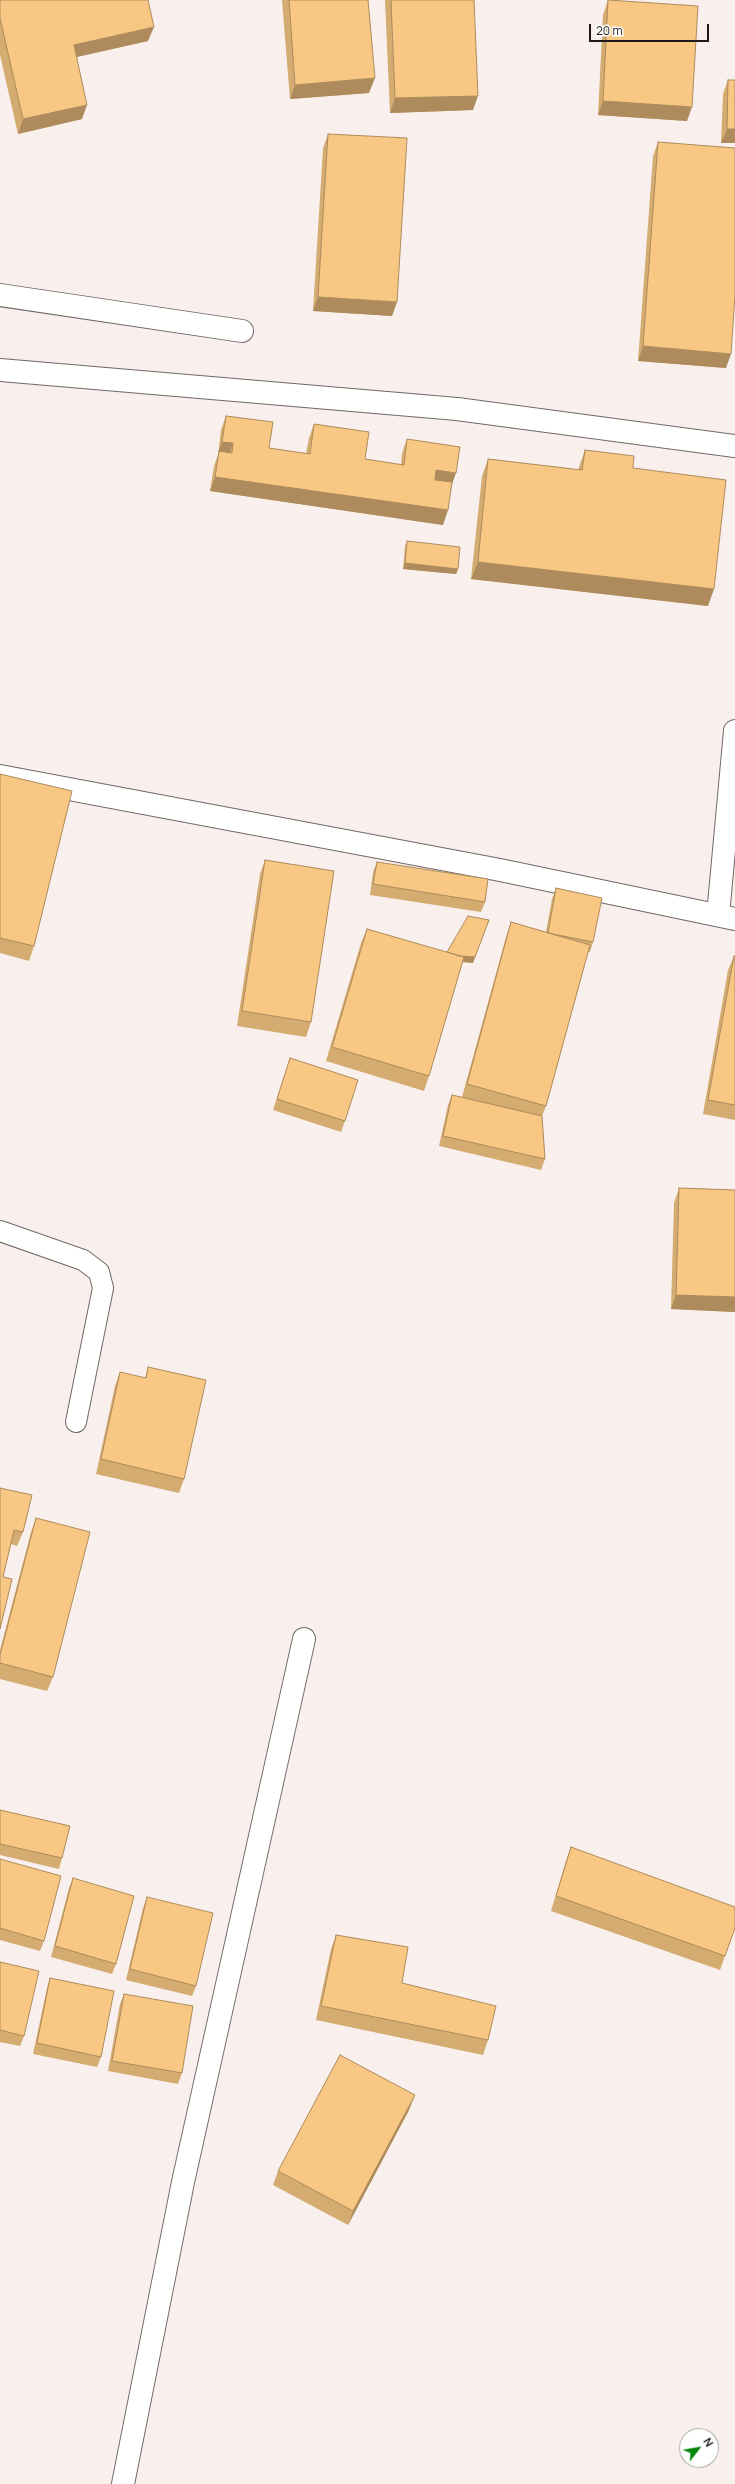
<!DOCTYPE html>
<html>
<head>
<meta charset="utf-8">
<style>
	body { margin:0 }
	#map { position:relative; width:735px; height:2484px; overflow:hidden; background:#f9f0ed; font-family:Manrope,sans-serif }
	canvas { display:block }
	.north { position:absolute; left:679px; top:2428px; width:40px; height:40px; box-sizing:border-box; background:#fff; border:1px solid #a4a3a3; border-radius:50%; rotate:59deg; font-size:11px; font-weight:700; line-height:16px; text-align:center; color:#1c1918 }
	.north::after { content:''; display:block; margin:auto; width:14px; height:18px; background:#06870b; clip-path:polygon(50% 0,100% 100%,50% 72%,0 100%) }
	.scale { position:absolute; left:589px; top:24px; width:120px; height:18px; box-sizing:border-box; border:2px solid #1c1918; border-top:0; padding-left:5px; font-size:12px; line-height:14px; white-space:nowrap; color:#1c1918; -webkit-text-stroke:3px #fff; paint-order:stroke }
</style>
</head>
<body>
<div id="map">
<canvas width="735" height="2484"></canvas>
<div class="north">N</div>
<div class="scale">20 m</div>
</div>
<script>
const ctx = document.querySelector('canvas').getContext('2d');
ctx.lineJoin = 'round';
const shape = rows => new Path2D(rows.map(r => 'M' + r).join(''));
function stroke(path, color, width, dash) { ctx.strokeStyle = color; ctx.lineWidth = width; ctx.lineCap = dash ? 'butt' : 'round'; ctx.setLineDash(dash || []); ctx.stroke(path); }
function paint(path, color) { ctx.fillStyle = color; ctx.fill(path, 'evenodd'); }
const service = shape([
	[0,1231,83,1260,99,1272,103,1288,76,1422]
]);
const minor = shape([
	[0,295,242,331],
	[0,370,457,409,735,446],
	[0,776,500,870,735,919],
	[718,915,735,731],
	[123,2484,183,2182,304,1639]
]);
const wall = shape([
	[0,0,148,41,76,57,82,119,18,134,0,55],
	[282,0,368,0,369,93,290,99],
	[385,0,474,0,473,110,390,113],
	[608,0,687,121,598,115,603,15],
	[728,80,735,80,735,143,721,143,723,94],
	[328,134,392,316,313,311,323,148],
	[658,142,726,368,638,361,653,156],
	[226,416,269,448,306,454,309,438,314,424,365,459,401,465,402,453,407,439,451,487,443,525,210,491,214,466,218,455,221,430],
	[585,450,633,468,708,606,471,579,482,476,488,459,578,470,579,467],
	[407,541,458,569,456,574,403,569,405,546],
	[0,774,34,946,29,961,0,953],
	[265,860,311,1022,306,1037,237,1026,260,874],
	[377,862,485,902,481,912,370,895,373,872],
	[556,888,593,942,590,952,588,952,546,1106,542,1116,545,1159,541,1170,439,1146,448,1105,452,1095,462,1097,506,937,511,922,546,932,552,899],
	[367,929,473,963,462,962,429,1076,424,1091,326,1061,361,943],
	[734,956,735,956,735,1120,703,1114,728,970],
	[290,1058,345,1121,341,1132,273,1110],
	[679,1188,735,1190,735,1312,671,1309,674,1203],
	[148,1367,184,1479,179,1493,96,1474,115,1386,120,1372,145,1378],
	[0,1488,23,1532,17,1546,11,1544,3,1577],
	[36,1518,53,1677,47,1691,0,1679,0,1650,31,1532],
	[0,1810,62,1858,59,1869,0,1855],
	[571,1847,735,1928,720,1970,551,1911,566,1861],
	[0,1859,44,1941,40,1951,0,1940],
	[73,1878,116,1964,112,1974,51,1957,69,1888],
	[147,1897,196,1986,192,1996,126,1980,143,1908],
	[336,1935,402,1983,488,2040,483,2055,316,2020,331,1949],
	[0,1962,24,2036,20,2046,0,2042],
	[50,1978,101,2057,97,2067,33,2054,47,1988],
	[124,1994,182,2073,178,2084,108,2071,120,2004],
	[409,2110,348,2225,273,2185,278,2171]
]);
const shadedWall = shape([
	[154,27,148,41,68,59,74,45],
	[375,78,369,93,290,99,295,85],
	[478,96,473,110,390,113,395,98],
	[603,101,692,107,687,121,598,115],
	[87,105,82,119,18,134,23,119],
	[727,129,735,129,735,143,721,143],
	[318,297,397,302,392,316,313,311],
	[643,346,731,354,726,368,638,361],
	[222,442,233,443,228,458,218,453],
	[436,470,456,473,451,487,431,484],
	[215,477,448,510,443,525,210,491],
	[478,562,714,589,708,606,471,579],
	[405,563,458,569,456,574,403,569],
	[489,920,473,963,444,960],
	[676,1295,735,1297,735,1312,671,1309],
	[415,2095,409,2110,348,2225,353,2211]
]);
const building = shape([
	[0,0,148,0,154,27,74,45,87,105,23,119,0,18,0,0],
	[289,0,368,0,375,78,295,85,289,0],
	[391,0,474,0,478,96,395,98,391,0],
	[608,0,698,6,692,107,603,101,608,0],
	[728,80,735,80,735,129,727,129,728,80],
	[328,134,407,138,397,302,318,297,328,134],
	[658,142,735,148,735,295,731,354,643,346,658,142],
	[226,416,273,422,269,448,310,454,314,424,369,432,365,459,404,465,407,439,460,447,456,473,436,470,435,480,452,482,448,510,215,477,219,451,232,453,233,443,222,442,226,416],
	[585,450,634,456,633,468,726,480,714,589,478,562,488,459,582,470,585,450],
	[407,541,460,547,458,569,405,563,407,541],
	[0,774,72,791,34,946,0,938,0,774],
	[265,860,334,871,311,1022,242,1011,265,860],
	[377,862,488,879,485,902,373,884,377,862],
	[556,888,602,898,593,942,548,933,556,888],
	[468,916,489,920,475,957,459,956,447,952,468,916],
	[511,922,590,945,546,1106,467,1084,511,922],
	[367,929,464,957,429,1076,332,1047,367,929],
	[734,956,735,956,735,1105,708,1100,734,956],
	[290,1058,358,1080,345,1121,277,1099,290,1058],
	[452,1095,542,1116,545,1159,443,1136,452,1095],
	[679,1188,735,1190,735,1297,676,1295,679,1188],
	[148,1367,206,1380,184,1479,101,1459,120,1372,146,1378,148,1367],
	[0,1488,32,1495,23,1532,14,1530,3,1577,12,1579,0,1629,0,1488],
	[36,1518,90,1532,53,1677,0,1663,0,1655,36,1518],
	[0,1810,70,1826,62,1858,0,1844,0,1810],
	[571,1847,735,1907,735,1928,725,1956,556,1896,571,1847],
	[0,1859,61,1876,44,1941,0,1928,0,1859],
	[73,1878,134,1896,116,1964,55,1946,73,1878],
	[147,1897,213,1913,196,1986,130,1969,147,1897],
	[336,1935,408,1947,402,1983,496,2006,488,2040,321,2006,336,1935],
	[0,1962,39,1971,24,2036,0,2030,0,1962],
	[50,1978,114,1991,101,2057,37,2043,50,1978],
	[124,1994,193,2006,182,2073,112,2061,124,1994],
	[340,2055,415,2095,353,2211,278,2171,340,2055]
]);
stroke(service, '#706865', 22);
stroke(minor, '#706865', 24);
stroke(service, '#fff', 20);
stroke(minor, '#fff', 22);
paint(wall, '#d4ab71');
paint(shadedWall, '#ad8b5c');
paint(building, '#f7c783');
stroke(building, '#ad8b5c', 1);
</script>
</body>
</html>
